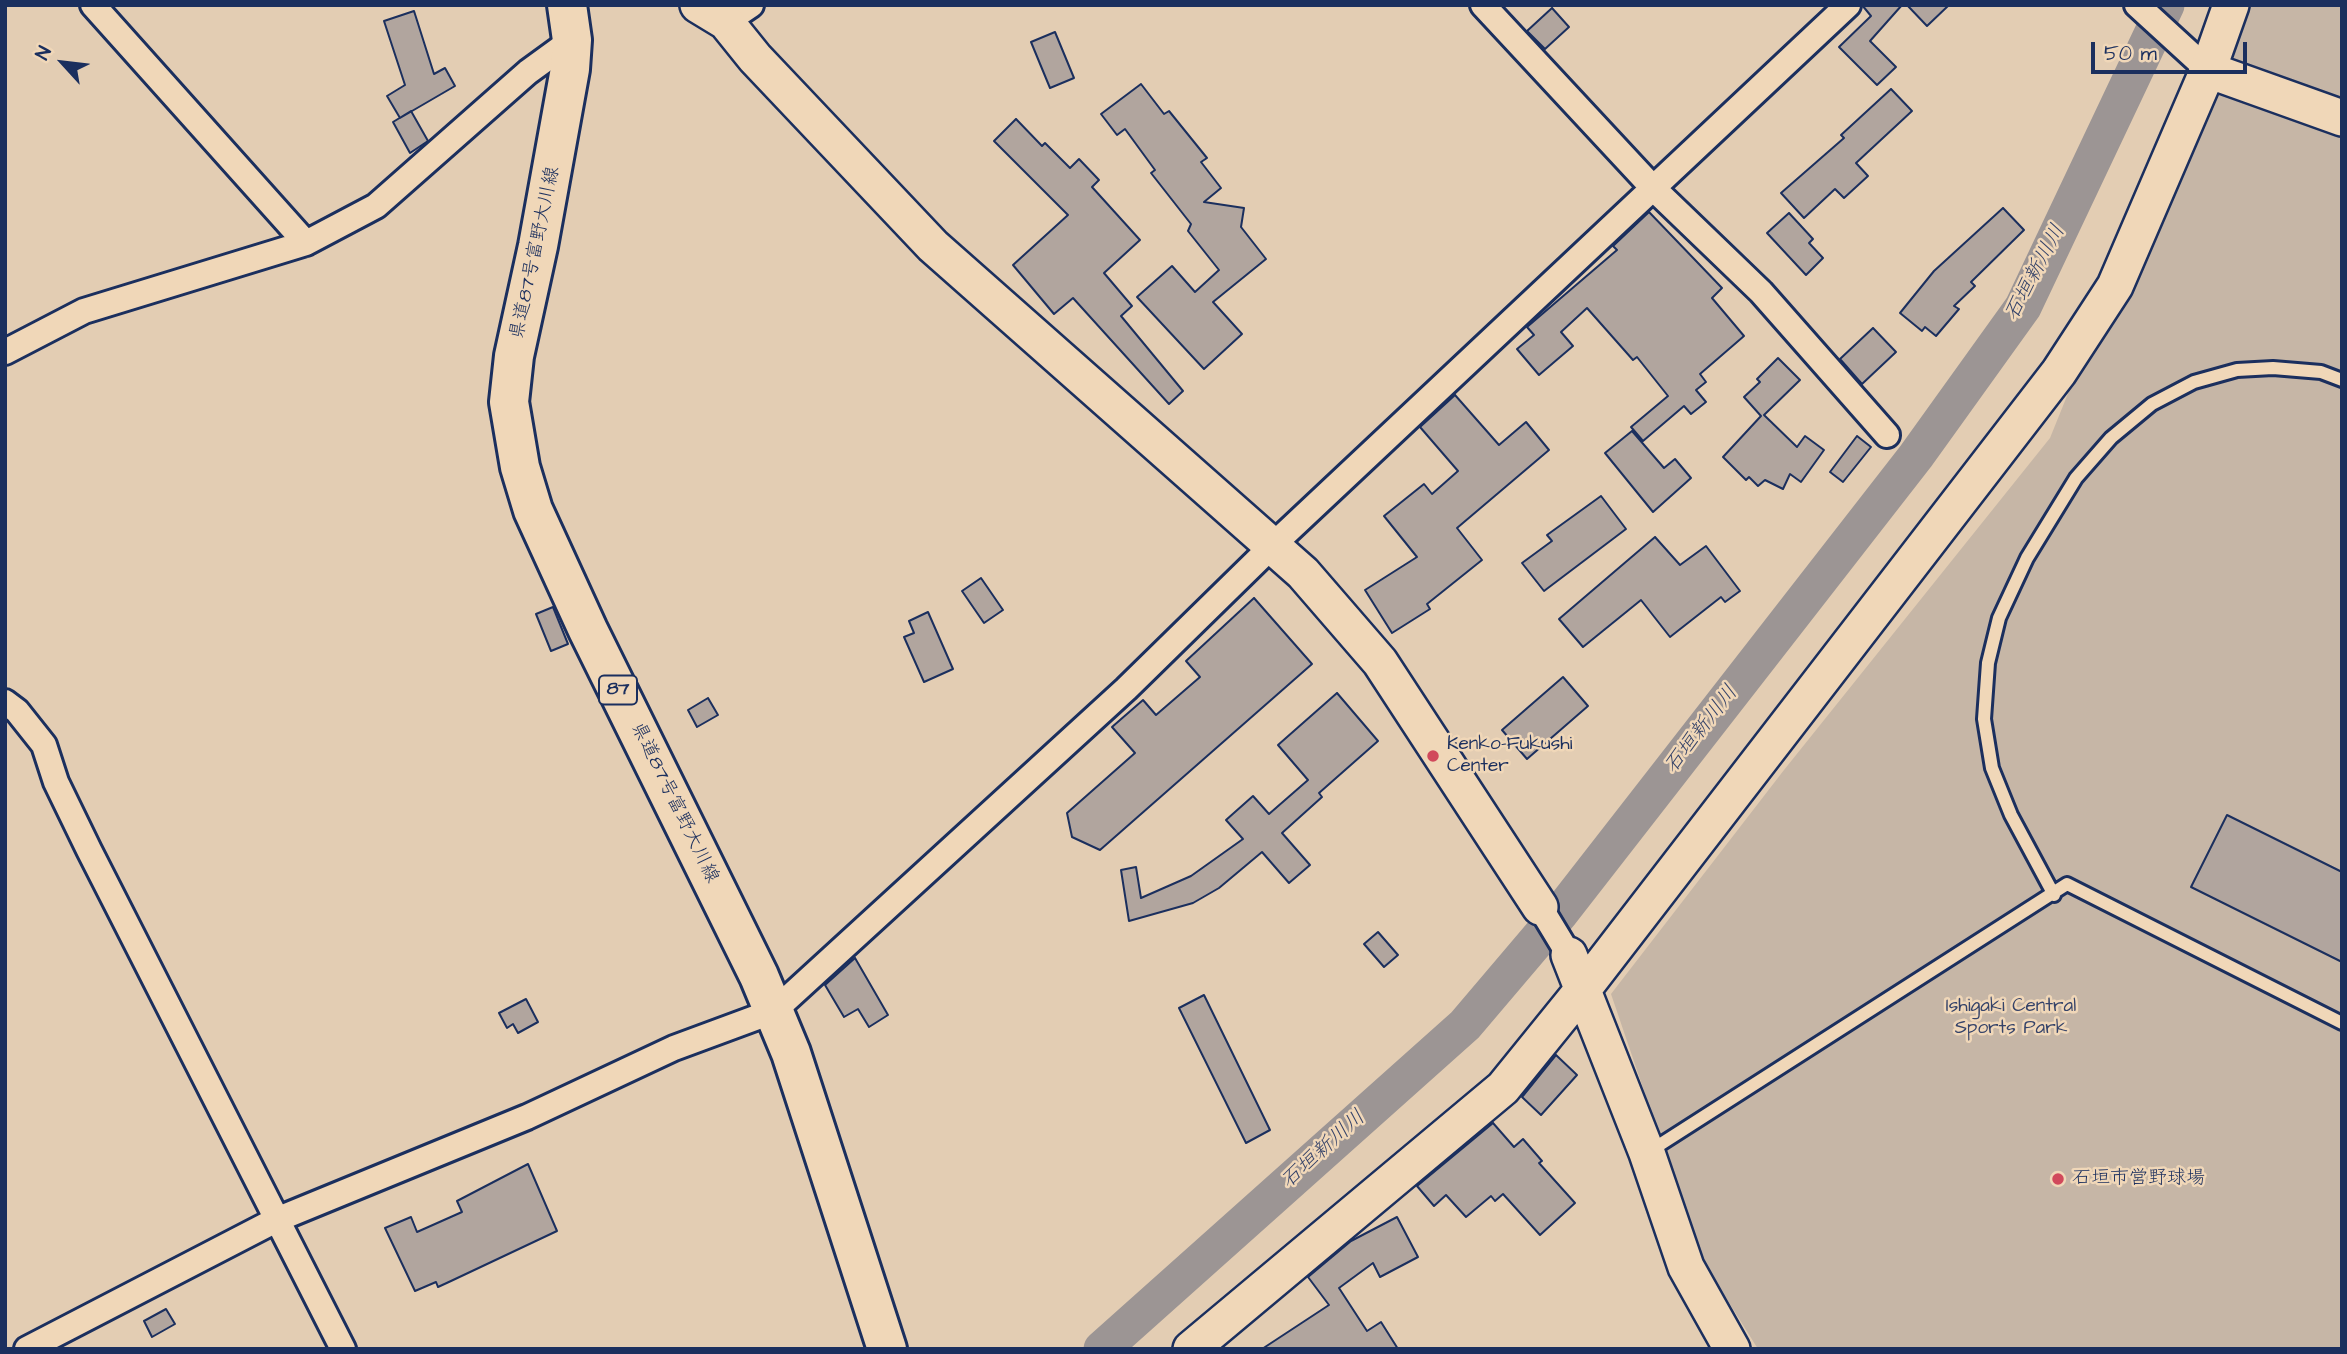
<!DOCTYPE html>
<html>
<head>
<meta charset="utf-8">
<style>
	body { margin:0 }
	#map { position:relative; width:2347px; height:1354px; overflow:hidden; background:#e3cdb3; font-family:"Architects Daughter",sans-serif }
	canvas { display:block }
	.frame { position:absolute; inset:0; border:7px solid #1b2f5e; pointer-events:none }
	.north { position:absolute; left:28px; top:28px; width:70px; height:70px; -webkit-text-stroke:5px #f0d7b8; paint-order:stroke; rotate:297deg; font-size:19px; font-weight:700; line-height:28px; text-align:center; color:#1b2f5e }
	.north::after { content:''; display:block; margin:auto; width:24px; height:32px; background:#1b2f5e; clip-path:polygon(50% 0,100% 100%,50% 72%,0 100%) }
	.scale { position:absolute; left:2091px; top:42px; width:156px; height:32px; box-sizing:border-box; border:4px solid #1b2f5e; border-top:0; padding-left:9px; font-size:21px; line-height:24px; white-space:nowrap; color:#1b2f5e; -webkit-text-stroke:5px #f0d7b8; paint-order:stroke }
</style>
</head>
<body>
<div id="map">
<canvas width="2347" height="1354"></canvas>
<div class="frame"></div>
<div class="north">N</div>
<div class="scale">50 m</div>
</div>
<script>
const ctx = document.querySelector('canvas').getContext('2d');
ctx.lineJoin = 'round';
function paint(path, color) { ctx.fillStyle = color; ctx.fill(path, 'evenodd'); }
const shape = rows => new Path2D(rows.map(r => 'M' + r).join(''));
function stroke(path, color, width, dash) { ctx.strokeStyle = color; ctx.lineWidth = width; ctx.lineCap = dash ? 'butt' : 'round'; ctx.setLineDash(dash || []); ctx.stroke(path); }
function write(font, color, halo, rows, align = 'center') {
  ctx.font = font + ' "Architects Daughter","Klee One",sans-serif'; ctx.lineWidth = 5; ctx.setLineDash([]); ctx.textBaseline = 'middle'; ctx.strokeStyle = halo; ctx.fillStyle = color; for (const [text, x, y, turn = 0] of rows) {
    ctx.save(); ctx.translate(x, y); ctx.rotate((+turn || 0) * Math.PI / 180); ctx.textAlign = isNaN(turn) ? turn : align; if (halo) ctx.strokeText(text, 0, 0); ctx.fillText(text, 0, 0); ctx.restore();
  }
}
const green = shape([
	[2225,5,2342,5,2342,1349,1758,1349,1701,1258,1611,994,1784,770,2050,438]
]);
const river = shape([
	[1102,1349,1465,1025,1561,912,1916,456,2023,307,2166,5]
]);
const building = shape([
	[1862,5,1902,5,1870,41,1896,67,1877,85,1839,47,1871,16,1862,5],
	[1907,5,1949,5,1927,26,1907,5],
	[1552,8,1569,27,1545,49,1527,31,1552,8],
	[414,11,434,74,445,68,455,86,400,118,387,96,405,85,384,21,414,11],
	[1055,32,1074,78,1050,88,1031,42,1055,32],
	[1141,84,1164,114,1169,111,1207,158,1201,162,1221,188,1204,202,1244,208,1241,227,1266,259,1213,302,1242,334,1204,369,1137,297,1172,266,1195,292,1219,270,1188,231,1191,224,1151,173,1155,170,1125,129,1117,135,1101,114,1141,84],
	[1891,89,1912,111,1856,163,1868,176,1844,198,1835,189,1804,218,1781,193,1844,138,1841,135,1891,89],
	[411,111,428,141,410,153,393,122,411,111],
	[1016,119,1042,146,1045,143,1070,168,1079,159,1099,180,1092,187,1140,240,1104,273,1132,306,1121,316,1183,391,1169,404,1073,298,1054,314,1013,265,1068,215,994,141,1016,119],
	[2003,208,2024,230,1971,282,1975,286,1954,306,1959,309,1936,336,1925,327,1922,331,1900,313,1934,271,2003,208],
	[1649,212,1722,288,1712,298,1744,336,1700,374,1706,382,1696,390,1706,402,1691,414,1684,406,1643,441,1631,427,1668,396,1637,357,1633,360,1587,308,1561,332,1573,346,1539,375,1517,349,1534,335,1527,327,1617,250,1613,246,1649,212],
	[1789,213,1813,239,1809,243,1823,258,1806,275,1767,233,1789,213],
	[1873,328,1896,352,1862,384,1840,359,1873,328],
	[1778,358,1800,380,1764,415,1797,447,1805,436,1824,450,1801,482,1790,474,1783,489,1765,480,1758,486,1749,477,1746,480,1723,457,1761,416,1744,397,1760,382,1757,379,1778,358],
	[1455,395,1499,445,1526,422,1549,450,1457,528,1482,560,1427,604,1430,609,1392,633,1365,590,1417,557,1384,516,1424,484,1432,494,1458,471,1420,427,1455,395],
	[1632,431,1664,468,1675,459,1691,478,1653,512,1605,453,1632,431],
	[1857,436,1871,447,1843,482,1830,472,1857,436],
	[1601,496,1626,529,1544,591,1522,563,1552,541,1547,535,1601,496],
	[1655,537,1680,565,1706,546,1740,591,1725,602,1721,597,1670,637,1641,600,1583,647,1559,619,1655,537],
	[981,578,1003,610,984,623,962,591,981,578],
	[1254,598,1312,664,1100,850,1072,837,1067,813,1135,753,1112,727,1143,700,1156,715,1200,677,1186,661,1254,598],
	[553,607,568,644,551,651,536,614,553,607],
	[928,612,953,669,924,682,904,637,914,633,909,621,928,612],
	[1563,677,1588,706,1527,759,1502,730,1563,677],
	[1337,693,1378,741,1319,793,1322,797,1282,833,1310,865,1289,883,1262,852,1219,888,1193,903,1129,921,1121,870,1136,867,1141,898,1191,876,1243,839,1226,820,1253,796,1269,814,1308,780,1278,745,1337,693],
	[708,698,718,715,697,727,688,710,708,698],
	[2227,815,2342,872,2342,962,2191,887,2227,815],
	[1378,932,1398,955,1384,967,1364,944,1378,932],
	[855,958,888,1015,869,1027,858,1009,844,1017,825,985,855,958],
	[1204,995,1270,1130,1246,1143,1179,1008,1204,995],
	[526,999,538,1022,518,1033,513,1024,507,1028,499,1013,526,999],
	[1556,1055,1577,1075,1541,1115,1522,1097,1556,1055],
	[1493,1123,1514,1147,1523,1139,1542,1161,1539,1163,1575,1203,1540,1235,1503,1194,1495,1201,1491,1196,1466,1217,1446,1195,1434,1206,1417,1186,1493,1123],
	[528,1164,557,1231,451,1281,438,1287,436,1282,415,1291,385,1228,411,1217,417,1232,462,1212,457,1201,528,1164],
	[1397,1217,1418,1257,1380,1277,1373,1263,1339,1288,1367,1331,1381,1322,1398,1349,1262,1349,1329,1305,1308,1277,1351,1241,1397,1217],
	[166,1309,175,1324,152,1337,144,1321,166,1309]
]);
const lane = shape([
	[2054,895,2011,815,1992,768,1984,719,1988,663,1999,618,2027,558,2076,478,2111,438,2152,404,2194,382,2237,370,2273,368,2321,372,2342,380],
	[1650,1151,2067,884,2342,1023]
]);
const street = shape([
	[93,5,306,243],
	[1483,5,1654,189,1761,292,1887,435],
	[2137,5,2208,70],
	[726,22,751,5],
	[5,352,84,311,306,243,376,206,528,72,572,40],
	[5,702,17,711,44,745,56,782,89,850,343,1349],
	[1540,907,1569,955],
	[27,1349,276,1220,527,1117,674,1048,774,1011,1126,689,1272,546,1848,5]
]);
const secondary = shape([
	[698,5,726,22,755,58,933,246,1303,573,1380,662,1540,907],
	[2208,70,2342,118],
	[1569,955,1647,1153,1686,1267,1732,1349],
	[1191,1349,1503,1088,1584,988,2059,372,2115,286,2208,70,2231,5]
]);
const primary = shape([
	[567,5,572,40,570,69,538,246,514,356,509,402,520,467,533,510,588,630,759,976,791,1053,887,1349]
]);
const markers = [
	[1433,756,7,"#d1495b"],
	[2058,1179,7,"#d1495b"]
];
const shields = [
	[618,690,38]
];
const shieldNames = [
	["87",618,690]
];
const streetNames = [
	["県道87号富野大川線",536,253,-78],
	["県道87号富野大川線",674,803,64]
];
const poiNames = [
	["Kenko-Fukushi",1447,745],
	["Center",1447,767],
	["石垣市営野球場",2072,1179]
];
const parkNames = [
	["Ishigaki Central",2011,1007],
	["Sports Park",2011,1029]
];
const waterNames = [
	["石垣新川川",2036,273,-62],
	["石垣新川川",1702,730,-52],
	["石垣新川川",1324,1150,-42]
];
paint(green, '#c6b6a6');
stroke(river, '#9c9594', 37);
paint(building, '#b1a59e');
stroke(building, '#1b2f5e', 2);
stroke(lane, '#1b2f5e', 18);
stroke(street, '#1b2f5e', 30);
stroke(secondary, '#1b2f5e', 40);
stroke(primary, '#1b2f5e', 44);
stroke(lane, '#f0d7b8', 12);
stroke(street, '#f0d7b8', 24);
stroke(secondary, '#f0d7b8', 35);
stroke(primary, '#f0d7b8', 38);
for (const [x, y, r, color] of markers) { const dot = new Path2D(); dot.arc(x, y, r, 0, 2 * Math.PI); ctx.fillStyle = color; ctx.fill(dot); stroke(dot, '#f0d7b8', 2.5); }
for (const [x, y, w] of shields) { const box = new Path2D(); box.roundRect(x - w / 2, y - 14.5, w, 29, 5); ctx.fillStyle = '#f0d7b8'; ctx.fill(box); stroke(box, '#1b2f5e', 2); }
write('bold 18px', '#1b2f5e', null, shieldNames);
write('19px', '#1b2f5e', '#f0d7b8', streetNames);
write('19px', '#1b2f5e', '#f0d7b8', poiNames, 'left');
write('19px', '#354369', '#f0d7b8', parkNames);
write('italic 21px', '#354369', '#f0d7b8', waterNames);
</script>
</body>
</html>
